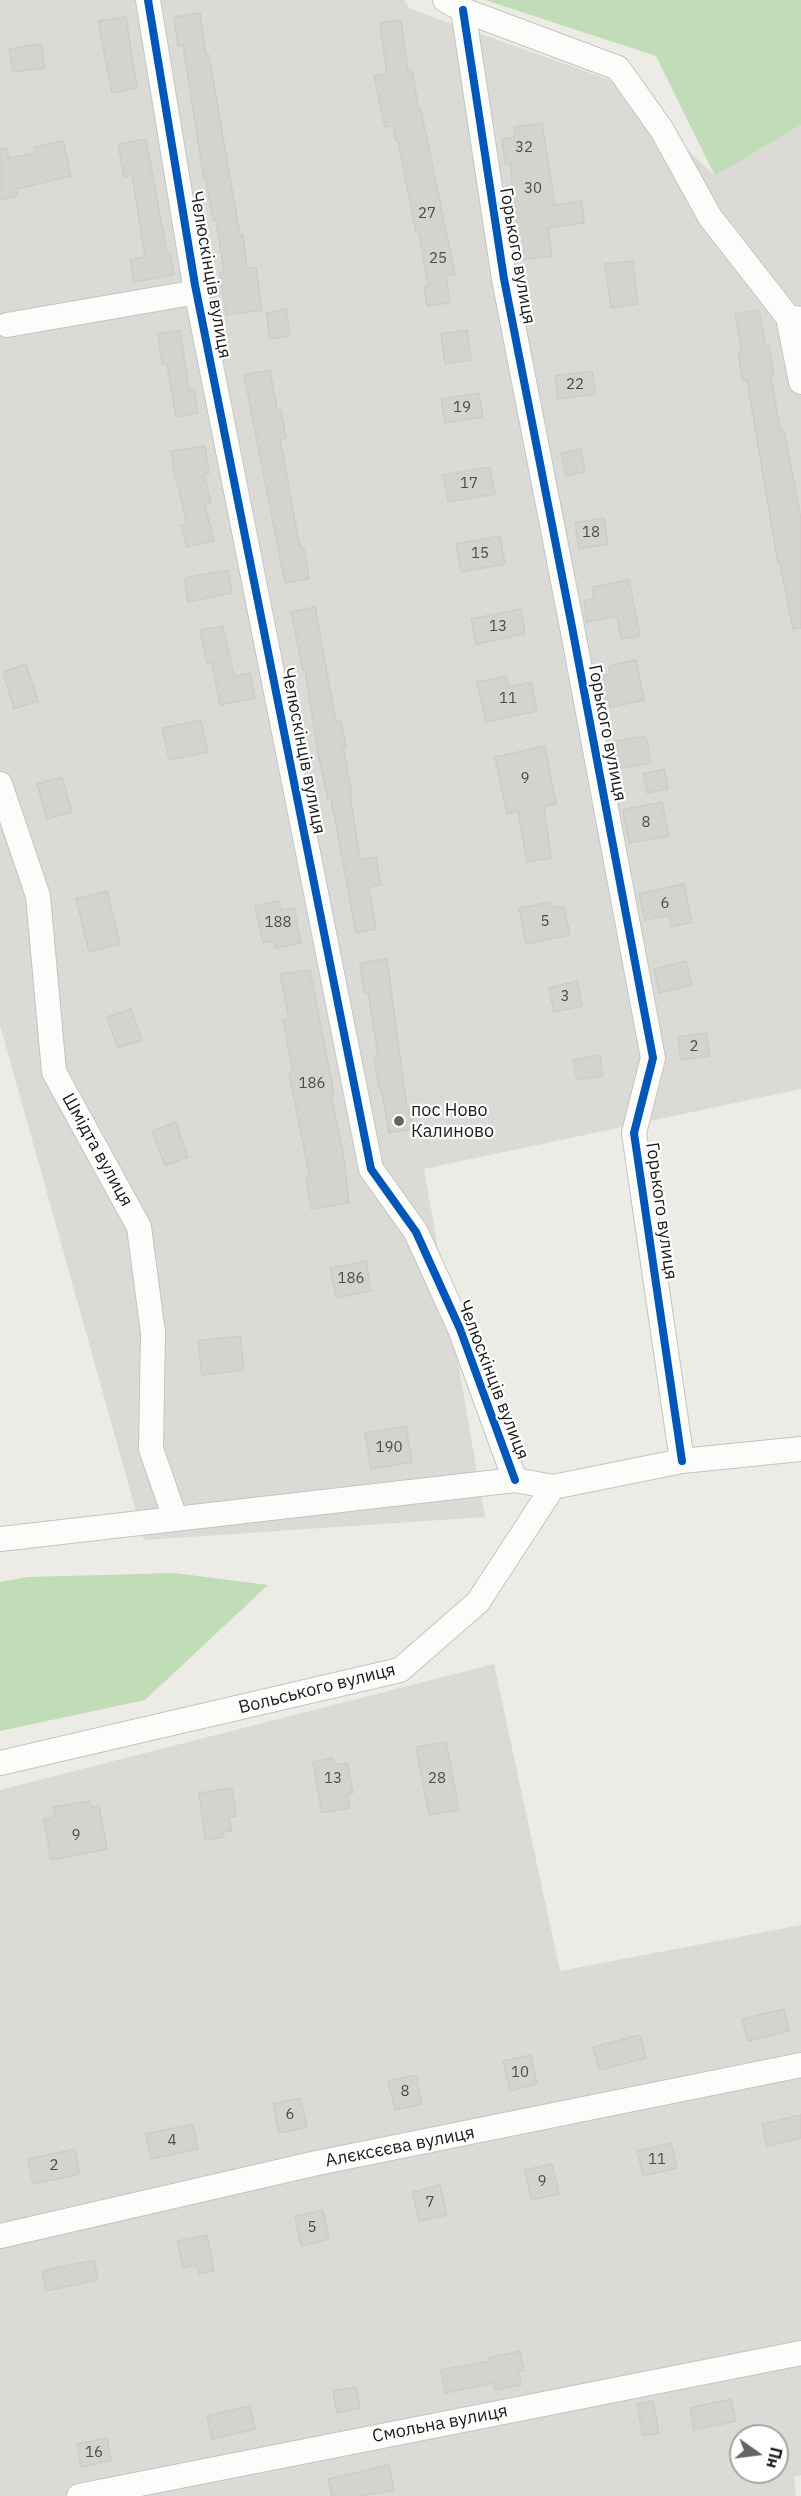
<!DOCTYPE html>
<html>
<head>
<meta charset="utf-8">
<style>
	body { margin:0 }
	#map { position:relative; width:801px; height:2496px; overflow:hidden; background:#ecebe5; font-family:"IBM Plex Sans",sans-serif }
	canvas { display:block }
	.north { position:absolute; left:729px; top:2424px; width:60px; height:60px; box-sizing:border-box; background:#fff; border:2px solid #a5a5a5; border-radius:50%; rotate:104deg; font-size:16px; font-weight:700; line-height:24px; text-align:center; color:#1d1d1d }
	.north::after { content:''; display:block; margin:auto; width:21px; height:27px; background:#656563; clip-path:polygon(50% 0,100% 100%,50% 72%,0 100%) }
</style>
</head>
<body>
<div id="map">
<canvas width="801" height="2496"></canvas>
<div class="north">Пн</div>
</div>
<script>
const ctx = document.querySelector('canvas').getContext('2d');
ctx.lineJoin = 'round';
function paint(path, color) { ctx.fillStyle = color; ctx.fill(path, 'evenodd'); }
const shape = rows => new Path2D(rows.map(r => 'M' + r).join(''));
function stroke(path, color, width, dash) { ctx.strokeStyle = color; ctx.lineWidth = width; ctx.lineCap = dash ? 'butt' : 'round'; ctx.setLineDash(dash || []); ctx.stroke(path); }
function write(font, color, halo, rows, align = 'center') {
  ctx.font = font + ' "IBM Plex Sans",sans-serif'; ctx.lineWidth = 4.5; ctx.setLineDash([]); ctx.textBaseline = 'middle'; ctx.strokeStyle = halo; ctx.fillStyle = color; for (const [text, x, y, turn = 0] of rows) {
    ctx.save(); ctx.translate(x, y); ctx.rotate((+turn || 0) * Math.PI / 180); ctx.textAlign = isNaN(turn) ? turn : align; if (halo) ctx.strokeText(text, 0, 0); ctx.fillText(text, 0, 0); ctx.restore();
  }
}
const residential = shape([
	[0,0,404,0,410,9,616,82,715,176,801,125,801,1089,424,1169,485,1517,144,1540,0,1025],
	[494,1664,560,1971,801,1925,801,2475,794,2477,796,2496,0,2496,0,1790],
	[741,2436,777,2436,777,2472,741,2472]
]);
const forest = shape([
	[485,0,801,0,801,125,715,176,656,56],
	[175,1573,268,1585,145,1700,0,1731,0,1582,28,1577]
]);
const building = shape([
	[200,13,206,56,209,55,240,236,243,235,247,268,256,267,262,310,226,315,220,272,224,272,216,220,213,220,206,180,204,180,183,45,178,46,174,17,200,13],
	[126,17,137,88,112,93,98,21,126,17],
	[401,20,408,71,412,70,419,111,421,110,455,275,446,276,450,303,427,306,424,287,428,287,419,232,416,232,398,140,395,140,393,126,385,127,374,76,387,74,380,23,401,20],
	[41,44,45,68,13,72,9,49,41,44],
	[542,123,555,205,582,201,584,223,548,228,552,256,521,260,510,163,505,164,502,139,515,137,514,127,542,123],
	[146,139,167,253,170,252,174,275,134,282,130,260,145,257,132,175,124,177,118,144,146,139],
	[63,141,71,176,16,189,17,196,0,200,0,149,7,148,9,158,36,153,35,147,63,141],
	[633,261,638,304,611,308,605,264,633,261],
	[286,309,290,336,270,339,266,313,286,309],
	[759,310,766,347,769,346,774,375,771,376,780,430,784,430,801,519,801,628,793,629,780,563,778,564,747,380,743,381,738,352,742,351,735,314,759,310],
	[180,330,189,390,194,389,198,413,176,417,167,364,162,364,158,334,180,330],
	[467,330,471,360,445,364,441,334,467,330],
	[270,370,277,410,281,410,286,438,280,439,300,548,304,548,309,579,285,583,244,375,270,370],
	[592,371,596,394,558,399,555,376,592,371],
	[479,393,483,417,445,423,441,399,479,393],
	[205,446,209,473,204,474,211,503,205,504,214,541,187,547,181,525,187,524,176,478,175,478,171,451,205,446],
	[581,449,585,472,566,476,561,453,581,449],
	[490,467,495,494,448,502,443,475,490,467],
	[604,518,608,544,579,549,575,523,604,518],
	[500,536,505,564,461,572,456,544,500,536],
	[228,570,232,593,188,602,184,578,228,570],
	[629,580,640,636,621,639,617,616,587,622,584,601,594,599,592,587,629,580],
	[315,607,336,722,341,721,346,748,343,748,352,794,350,794,360,860,376,857,381,885,369,887,376,929,356,933,331,798,328,799,318,754,305,670,303,670,291,612,315,607],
	[521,609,525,634,476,644,471,619,521,609],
	[223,626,234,676,250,673,255,698,220,705,212,663,207,664,200,630,223,626],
	[636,660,644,700,608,708,602,676,610,674,609,666,636,660],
	[26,664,38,701,14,709,3,672,26,664],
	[506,676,509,687,531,682,537,711,486,722,477,682,506,676],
	[201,720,208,752,169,760,162,728,201,720],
	[646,736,651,763,615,769,610,742,646,736],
	[545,746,556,804,544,806,551,858,527,862,518,811,507,814,495,757,545,746],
	[664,769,668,789,647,793,643,774,664,769],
	[62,777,72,812,47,819,37,784,62,777],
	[662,802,669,836,629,843,623,810,662,802],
	[684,884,692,922,671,927,669,915,645,920,639,894,684,884],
	[107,891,120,944,89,952,76,899,107,891],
	[279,901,281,910,294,908,301,943,275,948,274,941,263,943,255,906,279,901],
	[551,902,553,908,564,906,570,935,526,944,519,908,551,902],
	[387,959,407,1109,410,1108,413,1129,389,1133,381,1088,379,1088,374,1056,378,1055,368,992,364,992,360,963,387,959],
	[686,961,692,985,659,993,654,969,686,961],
	[310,970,330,1073,334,1095,331,1096,343,1151,349,1203,311,1209,306,1178,310,1178,289,1073,293,1072,283,1020,289,1019,280,974,310,970],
	[577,981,582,1006,554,1012,549,988,577,981],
	[131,1009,142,1040,118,1048,107,1017,131,1009],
	[706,1033,710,1056,681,1060,678,1037,706,1033],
	[600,1055,603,1076,577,1080,573,1060,600,1055],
	[176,1122,188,1157,165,1166,152,1131,176,1122],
	[366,1261,371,1291,336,1298,330,1268,366,1261],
	[240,1336,244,1370,202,1375,198,1341,240,1336],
	[406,1426,412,1462,371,1469,365,1433,406,1426],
	[446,1742,459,1810,429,1815,416,1747,446,1742],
	[333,1758,334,1765,347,1763,353,1793,347,1794,350,1808,322,1813,313,1762,333,1758],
	[232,1788,236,1816,229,1817,232,1831,223,1832,224,1837,205,1840,199,1793,232,1788],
	[90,1801,91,1807,99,1806,107,1849,51,1860,44,1819,55,1817,53,1807,90,1801],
	[784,2009,789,2031,748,2041,742,2019,784,2009],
	[640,2035,646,2058,599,2070,593,2047,640,2035],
	[531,2055,537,2084,510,2091,503,2061,531,2055],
	[416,2075,422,2104,395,2110,388,2081,416,2075],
	[300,2098,307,2127,279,2133,273,2104,300,2098],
	[801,2115,801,2138,767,2146,762,2124,801,2115],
	[193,2124,198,2149,151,2159,146,2134,193,2124],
	[671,2143,677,2168,643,2176,637,2151,671,2143],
	[75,2149,80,2174,33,2184,28,2159,75,2149],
	[552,2164,559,2194,531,2200,525,2170,552,2164],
	[440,2185,447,2215,419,2221,413,2192,440,2185],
	[323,2210,329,2239,301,2246,295,2216,323,2210],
	[207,2235,214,2271,199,2274,197,2265,183,2268,177,2241,207,2235],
	[94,2260,98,2280,46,2291,42,2271,94,2260],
	[520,2351,524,2371,519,2372,521,2385,495,2390,493,2383,445,2393,441,2370,489,2361,488,2358,520,2351],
	[356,2387,360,2408,337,2413,333,2391,356,2387],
	[731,2399,736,2421,694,2430,690,2408,731,2399],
	[653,2401,659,2433,643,2436,637,2404,653,2401],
	[250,2406,255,2429,212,2439,207,2416,250,2406],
	[107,2438,111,2461,81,2467,77,2444,107,2438],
	[389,2465,394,2490,362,2496,332,2496,328,2479,389,2465]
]);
const minor = shape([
	[148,0,195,285,371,1169,416,1232,460,1329,515,1480],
	[445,0,463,10,618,68,662,130,710,217,788,317,801,319],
	[463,10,504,279,572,627,653,1058,634,1133,682,1461],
	[788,317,801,382],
	[7,325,197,292],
	[0,784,38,896,54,1072,139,1227,153,1333,151,1449,175,1518],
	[0,1539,515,1480,553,1487,682,1461,801,1449],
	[0,1763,400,1670,478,1602,553,1487],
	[0,2236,317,2163,801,2065],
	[79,2496,801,2353]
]);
const cycleway = shape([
	[148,0,195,285,371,1169,416,1232,460,1329,515,1480],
	[463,10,504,279,572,627,653,1058,634,1133,682,1461]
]);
const markers = [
	[399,1121,6,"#656563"]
];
const numberNames = [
	["32",524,148],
	["30",533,189],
	["27",427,214],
	["25",438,259],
	["22",575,385],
	["19",462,408],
	["17",469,484],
	["18",591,533],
	["15",480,554],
	["13",498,627],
	["11",508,699],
	["9",525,779],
	["8",646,823],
	["6",665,904],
	["5",545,922],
	["188",278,923],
	["3",565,997],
	["2",694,1047],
	["186",312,1084],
	["186",351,1279],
	["190",389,1448],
	["13",333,1779],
	["28",437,1779],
	["9",76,1836],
	["10",520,2073],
	["8",405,2092],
	["6",290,2115],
	["4",172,2141],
	["11",657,2160],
	["2",54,2166],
	["9",542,2182],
	["7",430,2203],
	["5",312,2228],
	["16",94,2453]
];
const streetNames = [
	["Горького вулиця",517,256,80],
	["Челюскінців вулиця",210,275,80],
	["Горького вулиця",607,733,79],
	["Челюскінців вулиця",303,751,79],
	["Шмідта вулиця",97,1150,61],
	["Горького вулиця",661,1211,82],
	["Челюскінців вулиця",493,1380,69],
	["Вольського вулиця",317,1689,-14],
	["Алєксєєва вулиця",400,2147,-11],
	["Смольна вулиця",440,2424,-11]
];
const poiNames = [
	["пос Ново",411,1111],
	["Калиново",411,1132]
];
paint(residential, '#dbdad7');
paint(forest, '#c1ddb8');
paint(building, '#d4d3cd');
stroke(building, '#cfccc6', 1.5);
stroke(minor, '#c4c4c1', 26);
stroke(minor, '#fcfcfb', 24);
stroke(cycleway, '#0057b8', 8);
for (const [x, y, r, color] of markers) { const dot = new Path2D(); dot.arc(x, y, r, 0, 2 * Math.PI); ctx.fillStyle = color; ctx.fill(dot); stroke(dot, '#fff', 2); }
write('15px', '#4c4c4a', null, numberNames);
write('18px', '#1d1d1d', '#fff', streetNames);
write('18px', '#1d1d1d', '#fff', poiNames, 'left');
</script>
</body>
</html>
